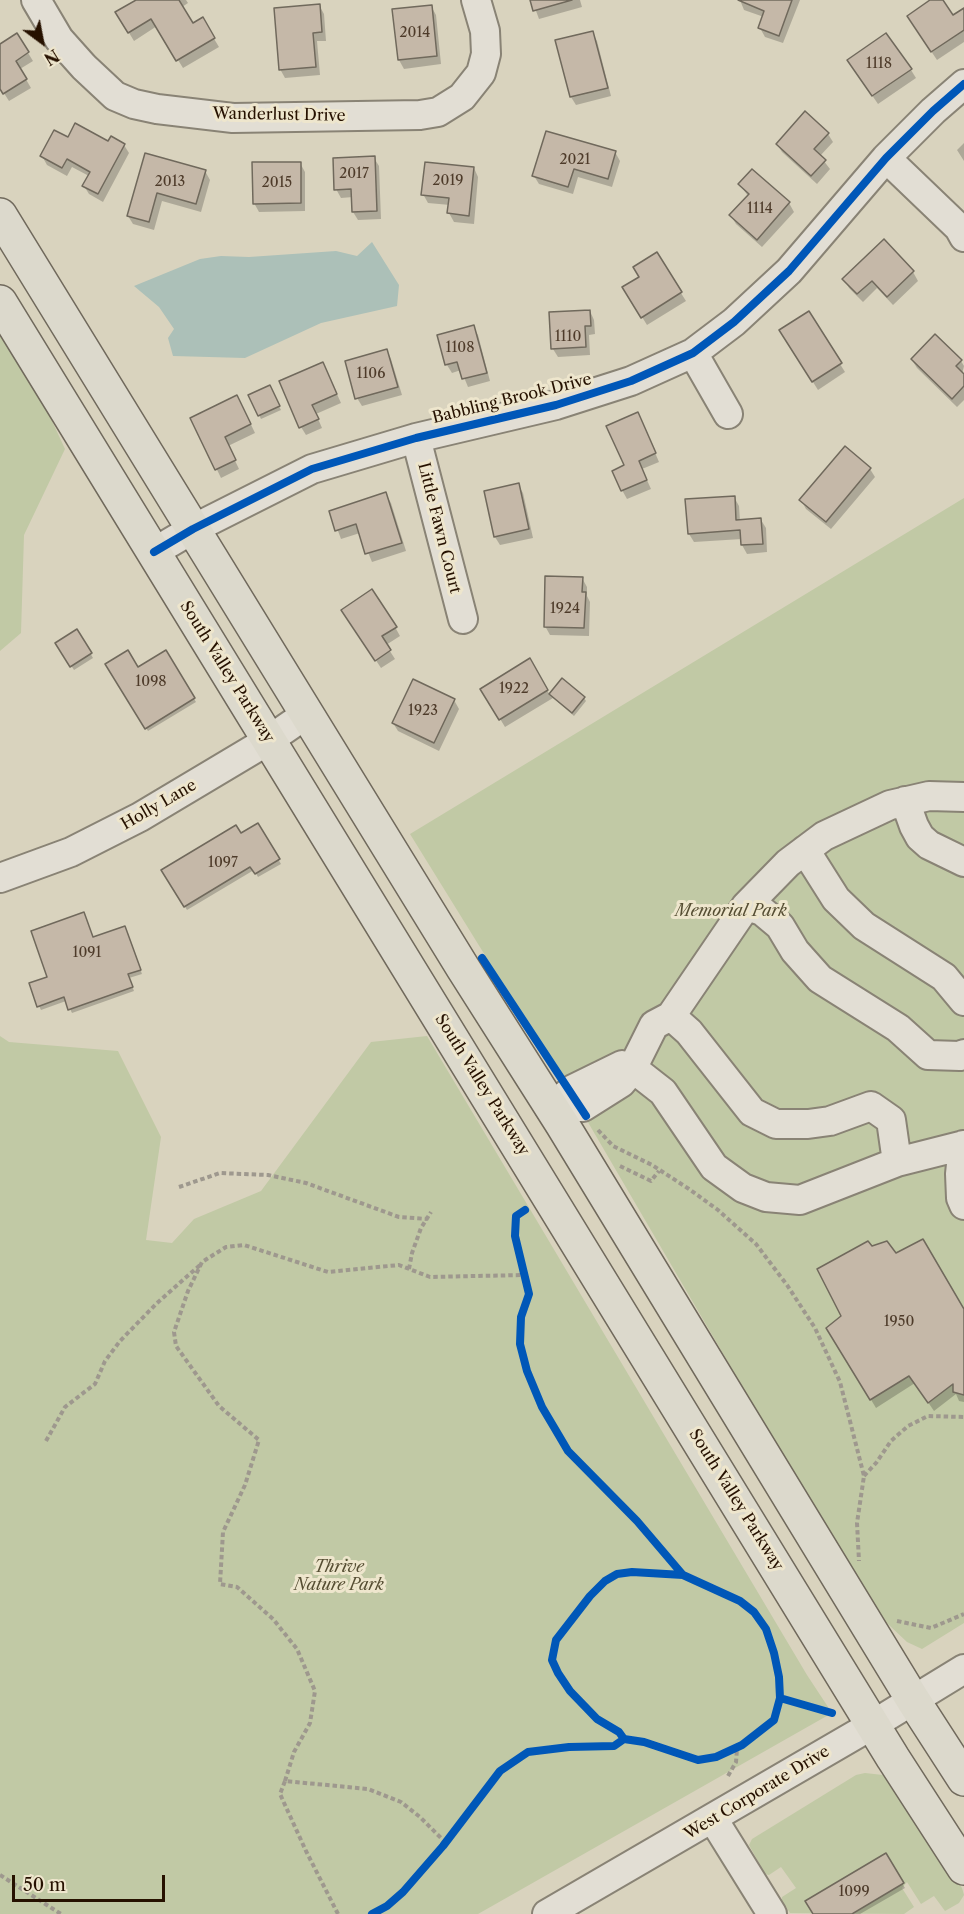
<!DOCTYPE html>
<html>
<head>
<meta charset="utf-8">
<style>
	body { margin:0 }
	#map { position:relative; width:964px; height:1914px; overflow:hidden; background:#d9d3be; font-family:"Libre Caslon Text",serif }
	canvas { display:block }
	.north { position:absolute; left:12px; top:12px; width:60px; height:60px; -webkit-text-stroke:4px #eee6cd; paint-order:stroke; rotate:148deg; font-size:16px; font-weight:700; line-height:24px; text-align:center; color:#261100 }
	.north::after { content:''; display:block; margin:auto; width:21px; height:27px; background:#261100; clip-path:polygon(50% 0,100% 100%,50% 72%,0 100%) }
	.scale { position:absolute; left:12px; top:1875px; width:153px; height:27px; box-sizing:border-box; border:3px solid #261100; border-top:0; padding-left:8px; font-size:18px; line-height:21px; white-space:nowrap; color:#261100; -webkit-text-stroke:4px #eee6cd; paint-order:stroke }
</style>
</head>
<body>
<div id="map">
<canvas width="964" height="1914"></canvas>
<div class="north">N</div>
<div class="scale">50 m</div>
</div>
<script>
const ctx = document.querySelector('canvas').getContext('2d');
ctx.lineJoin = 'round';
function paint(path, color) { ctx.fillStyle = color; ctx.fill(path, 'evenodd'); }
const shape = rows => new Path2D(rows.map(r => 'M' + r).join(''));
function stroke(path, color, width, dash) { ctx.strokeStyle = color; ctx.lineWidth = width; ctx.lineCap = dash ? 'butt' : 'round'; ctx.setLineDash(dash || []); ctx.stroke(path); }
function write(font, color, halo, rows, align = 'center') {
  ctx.font = font + ' "Libre Caslon Text",serif'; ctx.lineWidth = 6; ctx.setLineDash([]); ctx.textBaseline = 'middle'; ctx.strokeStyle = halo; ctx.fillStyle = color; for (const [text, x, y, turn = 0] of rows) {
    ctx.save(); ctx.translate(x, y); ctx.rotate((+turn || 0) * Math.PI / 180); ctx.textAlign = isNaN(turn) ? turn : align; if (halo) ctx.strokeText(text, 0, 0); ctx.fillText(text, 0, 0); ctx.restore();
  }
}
const green = shape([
	[0,327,34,382,65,449,24,535,21,633,0,651],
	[964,498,964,1623,922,1649,907,1642,872,1609,582,1112,410,834],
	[0,1036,9,1042,118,1051,161,1137,146,1240,172,1243,194,1219,261,1191,371,1042,427,1036,807,1675,832,1713,478,1914,0,1914],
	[865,1773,883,1775,892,1780,962,1888,964,1895,959,1903,945,1911,934,1896,921,1904,907,1882,902,1888,914,1907,904,1914,790,1913,782,1901,782,1897,796,1888,781,1867,769,1875,765,1874,749,1845,752,1839,856,1775]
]);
const water = shape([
	[372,242,399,285,397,306,321,323,245,358,173,356,168,338,174,329,159,307,134,286,200,259,221,256,249,257,336,251,357,256]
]);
const shadow = shape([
	[139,0,186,0,188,3,182,7,192,25,202,19,219,47,183,68,157,26,134,41,117,13],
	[532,0,580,0,582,7,539,19],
	[740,0,800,0,783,43,765,37,760,28,764,17,744,10],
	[932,0,941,0,952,17,964,9,964,42,937,60,913,24],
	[319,5,324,14,326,41,317,41,320,75,285,78,280,69],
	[431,6,436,15,441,64,404,69,399,60,394,10],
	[592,32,597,41,611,96,576,105,571,97,557,41],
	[17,35,33,61,20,69,31,88,9,101,0,87,0,46],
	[854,69,911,70,916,78,878,104],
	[828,134,833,142,820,156,830,169,817,184,782,152,777,144],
	[68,139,124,145,129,153,103,202,89,194,84,186,89,176,72,167,67,176,47,165,42,156],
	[964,143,964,161,957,150],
	[615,152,620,161,612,187,578,177,573,194,539,184,534,176],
	[146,154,205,171,210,180,201,212,162,201,154,230,133,224,128,216],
	[374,158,379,166,381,219,358,220,353,212,353,197,341,198,336,189],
	[300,163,305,172,305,211,259,212,254,203],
	[474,168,478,177,474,224,454,222,449,213,450,205,428,203,423,194],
	[740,185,789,203,794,212,762,247,736,224,731,216,748,196],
	[884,241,913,272,918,281,893,305,877,288,863,302,849,288,844,279],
	[656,254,686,301,647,325,624,288,641,278],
	[590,311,594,320,595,334,589,335,590,355,558,357,553,349],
	[473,327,478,335,490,381,468,387,461,370,452,373,447,365],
	[786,339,840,364,845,372,818,390],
	[387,351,391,359,402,395,362,406,357,398],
	[912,360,961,361,964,366,962,374,964,376,964,400,957,407,917,368],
	[327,372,341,403,316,414,322,428,306,435,301,427],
	[269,387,281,410,261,419,250,396],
	[242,406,255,433,228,446,239,469,221,478,192,418],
	[642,422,659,462,642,469,651,489,627,499,622,490,626,466],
	[870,469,875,477,831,529,806,509,801,500],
	[518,485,523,493,533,538,500,545,495,537,486,492],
	[386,494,391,503,406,551,372,562,360,533,341,539,331,512],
	[734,497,739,506,740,521,761,520,766,528,767,552,747,554,742,545,742,539,694,542,689,534],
	[582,578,587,587,587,596,590,602,589,636,550,635,545,626],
	[348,618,395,627,400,636,386,645,395,659,381,668],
	[77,631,93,658,74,670,57,644],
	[165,652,196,702,148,731,107,665,138,669],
	[529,660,550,695,562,680,584,698,586,701,574,716,553,698,505,727,482,689],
	[454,700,459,709,439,751,398,731,393,723],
	[258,825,281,864,258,877,254,870,187,910,163,870,241,835],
	[126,931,142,974,129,978,134,991,72,1013,66,1001,41,1010,39,1006,93,938],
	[872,1248,895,1255,964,1312,964,1402,959,1401,956,1394,934,1411,915,1383,876,1408,828,1328,843,1317],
	[885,1855,905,1888,860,1914,814,1914]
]);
const building = shape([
	[136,0,179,0,193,23,203,17,215,38,176,61,151,19,128,33,115,12,136,0],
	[530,0,572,0,533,11,530,0],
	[738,0,792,0,779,36,758,28,764,11,738,0],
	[930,0,943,0,953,15,964,8,964,30,931,52,907,16,930,0],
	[320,4,322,32,313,33,316,67,279,70,274,8,320,4],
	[432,5,437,56,398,60,392,9,432,5],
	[593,31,608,88,570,97,555,40,593,31],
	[17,33,29,52,16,61,27,79,3,94,0,89,0,44,17,33],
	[886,33,912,69,872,96,847,60,886,33],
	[805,111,829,133,814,149,826,160,811,176,776,144,805,111],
	[75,123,108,141,111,136,125,144,98,194,82,186,90,172,67,159,62,168,40,156,54,130,68,137,75,123],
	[546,131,616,151,608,179,574,169,568,187,532,176,546,131],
	[145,153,206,170,196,204,157,193,149,222,127,216,145,153],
	[375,156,377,211,352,212,351,189,334,190,333,158,375,156],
	[252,162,301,162,301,203,253,204,252,162],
	[425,162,474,167,469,216,447,213,449,198,421,195,425,162],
	[752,169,790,202,757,240,729,215,749,194,738,184,752,169],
	[884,239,914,271,887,297,872,281,857,294,842,279,884,239],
	[657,252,682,292,641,318,622,287,639,277,633,267,657,252],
	[590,310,591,326,585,326,586,347,551,349,549,312,590,310],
	[809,311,842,363,812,382,779,330,809,311],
	[474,325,487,373,462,379,457,362,445,365,437,335,474,325],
	[935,334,962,360,956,366,964,374,964,386,952,399,911,359,935,334],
	[387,349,398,387,355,399,345,361,387,349],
	[323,362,337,394,312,405,319,419,299,428,279,381,323,362],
	[270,385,280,406,258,416,248,395,270,385],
	[237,395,251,424,225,437,236,460,215,470,190,418,237,395],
	[638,412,656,453,639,461,647,480,621,491,612,471,624,465,606,426,638,412],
	[845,446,871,468,826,522,799,500,845,446],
	[519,483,529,529,494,537,484,491,519,483],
	[386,492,402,543,365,554,356,524,335,531,329,511,386,492],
	[735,496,736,520,761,518,763,544,741,545,740,530,688,534,685,499,735,496],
	[545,576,583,577,582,592,586,592,584,628,544,627,545,576],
	[372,589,397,627,382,636,391,650,375,661,341,610,372,589],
	[77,629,92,653,70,667,55,643,77,629],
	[128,650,138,667,166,650,195,698,145,729,105,664,128,650],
	[530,658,548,690,499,720,480,689,530,658],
	[562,678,585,697,572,713,549,694,562,678],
	[413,679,455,699,434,743,392,723,413,679],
	[258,823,280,859,255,874,250,867,184,907,161,870,236,825,241,833,258,823],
	[84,912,93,937,125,926,141,970,128,974,133,987,68,1010,64,997,37,1007,29,983,47,977,31,931,84,912],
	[923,1239,964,1309,964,1395,953,1392,953,1384,928,1403,909,1376,870,1400,826,1328,841,1316,817,1269,868,1241,872,1246,887,1241,896,1253,923,1239],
	[886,1853,904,1883,852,1914,813,1914,805,1901,886,1853]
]);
const path = shape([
	[598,1130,613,1146,652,1165,689,1189,718,1210,756,1244,787,1285,815,1328,840,1382,864,1476,857,1523,859,1561],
	[620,1166,651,1181,659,1171],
	[179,1187,220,1173,268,1175,306,1183,399,1217,427,1219],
	[525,1210,516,1216,515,1236,529,1294,521,1317,520,1344,527,1371,542,1407,568,1451,658,1544],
	[409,1269,412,1253,421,1228,431,1212],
	[46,1441,65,1407,95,1384,105,1361,120,1341,157,1303,200,1265],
	[864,1476,876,1463,891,1441,908,1426,928,1416,964,1417],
	[740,1601,754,1612,766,1629,779,1677,780,1698,832,1713],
	[897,1621,931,1628,964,1614],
	[589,1711,570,1691,558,1673,552,1660,556,1640,590,1596,605,1581,617,1574,632,1572,659,1573],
	[692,1758,698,1760,716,1757,742,1745,774,1720,780,1698],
	[728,1776,736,1762,737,1749],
	[285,1781,294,1752,310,1723,315,1691,297,1649,273,1619,237,1587,220,1584,223,1532,245,1485,259,1440,219,1406,176,1346,174,1332,188,1291,202,1262,226,1247,244,1245,328,1272,399,1265,430,1277,523,1275],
	[0,1875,61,1914],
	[338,1914,306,1851,280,1794,285,1781,368,1789,401,1802,420,1817,446,1843],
	[372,1914,387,1906,403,1892,443,1846,500,1771,528,1752,569,1747]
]);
const minor = shape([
	[36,0,59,39,84,67,115,96,134,104,157,109,233,118,420,115,438,112,462,97,481,73,486,54,485,31,476,0],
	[886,158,959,228,964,237],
	[693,353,728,414],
	[416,438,463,619],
	[154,552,193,529,312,469,416,438,556,405,631,381,693,353,734,322,789,271,886,158,933,111,964,84],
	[905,801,914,826,920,837,929,845,964,862],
	[805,850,836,899,864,926,944,977,964,1001],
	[0,878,71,852,140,817,269,740,308,713],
	[746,906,788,863,824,836,890,805,929,796,964,797],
	[671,1016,746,906,762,911,780,926,795,951,820,979,898,1028,928,1055,960,1056,964,1054],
	[550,1108,573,1089,622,1065,640,1074,663,1092,714,1167,743,1188,766,1197,800,1200,897,1162,964,1145],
	[550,1108,583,1107,621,1083,631,1071,654,1025,671,1016,689,1032,752,1112,776,1124,808,1124,830,1121,871,1106,891,1120,897,1162],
	[963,1145,960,1174,961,1198,964,1205],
	[713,1819,772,1914],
	[547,1914,874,1724,964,1669]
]);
const major = shape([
	[0,215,463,968,562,1124,913,1700,964,1779],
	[0,302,893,1758,964,1868]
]);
const cycleway = shape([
	[154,552,193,529,312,469,416,438,556,405,631,381,693,353,734,322,789,271,886,158,933,111,964,84],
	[482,958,586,1116],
	[525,1210,516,1216,515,1236,529,1294,521,1317,520,1344,527,1371,542,1407,558,1434,568,1451,637,1521,683,1575,740,1601,754,1612,766,1629,774,1653,779,1677,780,1698,832,1713],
	[683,1575,632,1572,617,1574,605,1581,590,1596,556,1640,552,1660,558,1673,570,1691,597,1719,619,1732,624,1739,644,1742,698,1760,716,1757,742,1745,774,1720,780,1698],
	[372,1914,387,1906,403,1892,443,1846,500,1771,528,1752,569,1747,614,1746,624,1739]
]);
const numberNames = [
	["2014",415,33],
	["1118",879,64],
	["2021",575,160],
	["2017",354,174],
	["2019",448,181],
	["2013",170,182],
	["2015",277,183],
	["1114",760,209],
	["1110",568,337],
	["1108",460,348],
	["1106",371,374],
	["1924",565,609],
	["1098",151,682],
	["1922",514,689],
	["1923",423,711],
	["1097",223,863],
	["1091",87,953],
	["1950",899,1322],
	["1099",854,1892]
];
const streetNames = [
	["Wanderlust Drive",279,115,1],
	["Babbling Brook Drive",512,399,-14],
	["Little Fawn Court",439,528,76],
	["South Valley Parkway",227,672,58],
	["Holly Lane",159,805,-30],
	["South Valley Parkway",482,1085,58],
	["South Valley Parkway",736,1500,58],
	["West Corporate Drive",757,1793,-31]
];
const parkNames = [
	["Memorial Park",731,911],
	["Thrive",339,1567],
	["Nature Park",339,1585]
];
paint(green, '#c1c9a5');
paint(water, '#acc0b8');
paint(shadow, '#0003');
paint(building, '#c5b8a8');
stroke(building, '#70695c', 1.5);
stroke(minor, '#898375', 32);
stroke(major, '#70695c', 36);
stroke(path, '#9e988e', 4, [4.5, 3]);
stroke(minor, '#e2ded4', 28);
stroke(major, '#dcd9cc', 33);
stroke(cycleway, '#0057b8', 8);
write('14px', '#4e3b2a', null, numberNames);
write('16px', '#261100', '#eee6cd', streetNames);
write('italic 16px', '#564e33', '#eee6cd', parkNames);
</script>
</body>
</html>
